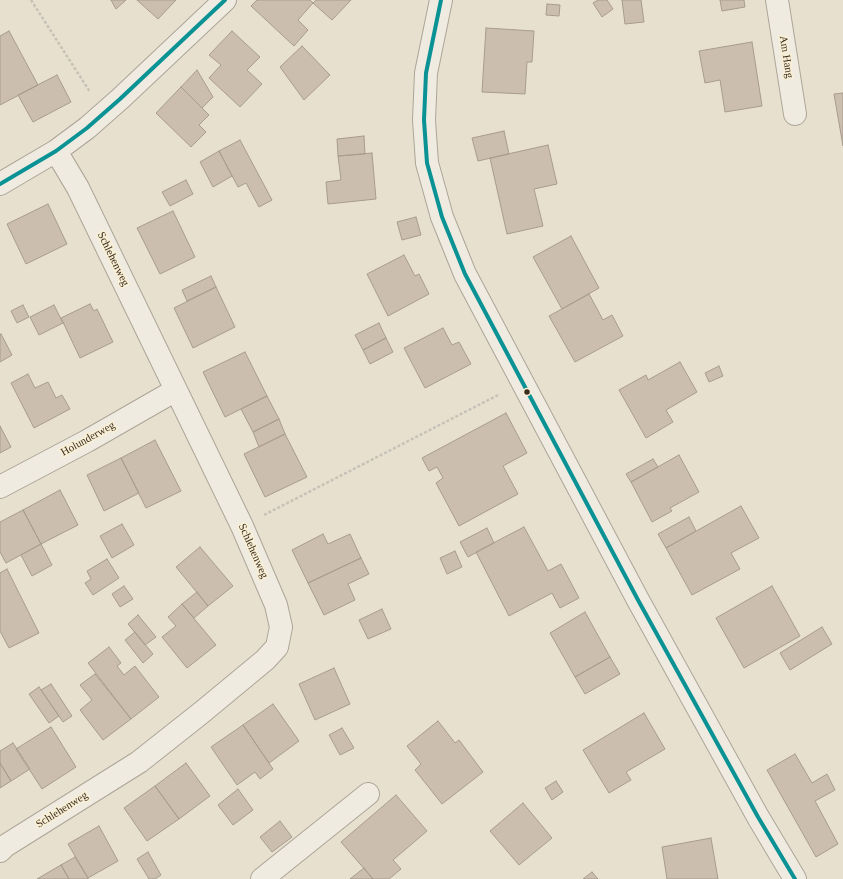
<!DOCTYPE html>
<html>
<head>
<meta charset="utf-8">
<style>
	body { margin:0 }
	canvas { display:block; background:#e7e0cf }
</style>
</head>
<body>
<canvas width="843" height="879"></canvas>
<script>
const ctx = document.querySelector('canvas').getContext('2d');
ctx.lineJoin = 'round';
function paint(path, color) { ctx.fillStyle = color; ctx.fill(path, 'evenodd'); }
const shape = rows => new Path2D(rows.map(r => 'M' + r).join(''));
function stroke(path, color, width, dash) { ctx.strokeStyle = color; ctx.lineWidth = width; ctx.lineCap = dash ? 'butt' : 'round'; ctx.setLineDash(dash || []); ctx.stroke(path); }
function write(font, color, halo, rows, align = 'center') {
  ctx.font = font + ' "Times New Roman",serif'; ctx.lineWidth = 3.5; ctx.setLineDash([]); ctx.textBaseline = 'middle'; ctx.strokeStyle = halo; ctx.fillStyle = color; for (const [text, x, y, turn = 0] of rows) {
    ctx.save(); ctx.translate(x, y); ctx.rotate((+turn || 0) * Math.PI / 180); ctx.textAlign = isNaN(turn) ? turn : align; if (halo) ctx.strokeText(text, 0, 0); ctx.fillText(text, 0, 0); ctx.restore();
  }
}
const building = shape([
	[111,0,126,0,116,9,111,0],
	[137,0,176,0,158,19,137,0],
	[257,0,310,0,313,3,298,20,308,30,294,46,251,6,257,0],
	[316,0,351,0,332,20,313,3,316,0],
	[598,0,607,0,613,9,602,17,593,3,598,0],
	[622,0,641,0,644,22,625,24,622,0],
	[720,0,744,0,745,7,722,11,720,0],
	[547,4,560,5,559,16,546,15,547,4],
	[486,28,534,31,532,62,527,62,525,94,482,92,486,28],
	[9,31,38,85,0,105,0,36,9,31],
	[232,31,260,57,247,70,262,84,240,107,209,78,221,65,209,55,232,31],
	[752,42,762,106,725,112,720,80,705,83,699,51,752,42],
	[302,46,330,75,304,100,280,67,302,46],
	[197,70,213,97,202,108,181,87,197,70],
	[57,75,71,102,33,122,18,95,57,75],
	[181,87,209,115,199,125,206,132,191,147,156,113,181,87],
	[843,93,843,146,834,94,843,93],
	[504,131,509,154,478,161,472,138,504,131],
	[364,136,365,154,338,156,337,139,364,136],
	[240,140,272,200,259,207,246,183,238,187,219,151,240,140],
	[548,145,557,184,534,189,543,226,507,234,490,158,548,145],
	[219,151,232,176,213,187,200,162,219,151],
	[372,153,376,199,328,204,326,182,341,180,338,156,372,153],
	[186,180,193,194,170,206,162,192,186,180],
	[48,204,67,244,26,264,7,224,48,204],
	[173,211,195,257,160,274,137,228,173,211],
	[416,217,421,235,402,240,397,222,416,217],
	[571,236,599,288,562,309,533,257,571,236],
	[404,255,415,276,419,274,429,294,388,316,367,274,404,255],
	[211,276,216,287,187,301,182,290,211,276],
	[216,287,235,327,193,348,174,308,216,287],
	[589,294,603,320,612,315,623,336,575,362,549,316,589,294],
	[90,304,94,311,97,309,113,342,80,358,61,318,90,304],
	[23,305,29,317,17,323,11,311,23,305],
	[54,305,63,323,39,335,30,317,54,305],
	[379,323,386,338,363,350,355,335,379,323],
	[443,328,452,345,459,342,471,364,425,388,404,348,443,328],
	[1,334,12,355,0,362,0,335,1,334],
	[386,338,393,352,370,364,363,350,386,338],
	[245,352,267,396,225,417,203,372,245,352],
	[680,362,697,392,666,410,673,422,646,438,619,390,646,375,648,380,680,362],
	[719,366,723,376,709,382,705,373,719,366],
	[28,374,35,388,48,382,56,398,62,395,70,409,34,428,11,383,28,374],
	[267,396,279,419,253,432,241,409,267,396],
	[506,413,527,453,503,466,518,494,459,526,436,483,443,478,437,467,429,471,422,458,506,413],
	[279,419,285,434,259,447,253,432,279,419],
	[0,426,11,447,0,453,0,426],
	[285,434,307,477,265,497,244,454,285,434],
	[155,440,181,491,146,508,121,458,155,440],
	[679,455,699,492,670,508,672,511,652,522,631,482,679,455],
	[121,458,139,493,104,511,87,475,121,458],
	[653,459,658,467,631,482,626,474,653,459],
	[60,490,78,525,41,544,23,510,60,490],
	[741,506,759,538,731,553,740,569,692,595,666,548,741,506],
	[23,510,41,544,6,563,0,552,0,522,23,510],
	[689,517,696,531,666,548,658,534,689,517],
	[122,524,134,545,112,558,100,536,122,524],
	[524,527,548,571,561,564,579,598,560,608,552,593,509,616,476,552,524,527],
	[487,528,494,543,468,557,460,542,487,528],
	[323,534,328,544,350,534,361,558,308,583,292,550,323,534],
	[41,544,52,565,32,576,21,555,41,544],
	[200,547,233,586,208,606,176,567,200,547],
	[455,551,462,567,447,574,440,558,455,551],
	[361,558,369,574,348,584,355,600,324,615,308,583,361,558],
	[107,559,119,578,93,595,85,583,91,579,87,571,107,559],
	[7,569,39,633,9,648,0,631,0,573,7,569],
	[124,586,133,599,120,607,112,594,124,586],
	[772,586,800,636,744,668,716,618,772,586],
	[197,592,208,606,194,618,182,604,197,592],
	[182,604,216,645,187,668,162,637,176,626,168,617,182,604],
	[382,609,391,629,368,639,359,620,382,609],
	[585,612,610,657,575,677,550,633,585,612],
	[138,615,156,637,145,645,128,624,138,615],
	[822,627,832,644,790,670,780,653,822,627],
	[135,632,153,654,143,663,125,640,135,632],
	[109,647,121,663,117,666,124,675,135,666,159,697,131,719,88,663,109,647],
	[610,657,620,674,585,694,575,677,610,657],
	[334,668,350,704,315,720,299,684,334,668],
	[95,674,131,719,103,740,80,710,92,700,80,685,95,674],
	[51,684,72,716,63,722,41,690,51,684],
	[39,687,59,716,49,723,29,694,39,687],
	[273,704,299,741,269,763,243,725,273,704],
	[644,713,665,749,626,772,631,780,609,793,583,750,644,713],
	[438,721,455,743,459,740,483,772,442,804,415,770,421,764,407,746,438,721],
	[243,725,273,769,260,779,255,772,237,785,211,747,243,725],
	[51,727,76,767,42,789,16,749,51,727],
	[342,728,354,748,340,755,329,735,342,728],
	[13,743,30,769,11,781,0,763,0,751,13,743],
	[795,754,812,783,827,774,835,790,815,801,838,844,816,857,767,770,795,754],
	[0,763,11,781,0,788,0,763],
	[186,763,210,796,179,819,155,786,186,763],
	[556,781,563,792,552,800,545,788,556,781],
	[155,786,179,819,147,841,124,808,155,786],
	[238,789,253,810,233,825,218,805,238,789],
	[396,795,427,831,393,860,401,869,389,879,373,879,341,842,396,795],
	[523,803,552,838,519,865,490,831,523,803],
	[280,821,292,837,272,852,260,837,280,821],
	[99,826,118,861,88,878,68,844,99,826],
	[711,838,718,879,667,879,662,847,711,838],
	[148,852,161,875,155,879,149,879,137,859,148,852],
	[75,857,88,878,88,879,69,879,61,865,75,857],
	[61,865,69,879,37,879,61,865],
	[364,868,373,879,350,879,364,868],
	[592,872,598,879,583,879,592,872]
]);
const path = shape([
	[31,0,90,92],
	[264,515,500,394]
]);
const minor = shape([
	[441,0,426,73,424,120,427,163,442,217,465,274,638,600,758,817,795,879],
	[777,0,795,114],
	[0,184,56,151,87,128,120,99,225,0],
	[0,487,87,441,176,390],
	[0,851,5,846,139,762,201,713,265,660,277,647,281,627,276,605,242,526,78,188,56,151],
	[262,879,368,794]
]);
const bus1 = shape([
	[441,0,426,73,424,120,427,163,442,217,465,274,638,600,758,817,795,879],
	[0,184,56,151,87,128,120,99,225,0]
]);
const markers = [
	[527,392,3.5,"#3c2e1e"]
];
const streetNames = [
	["Am Hang",786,57,81],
	["Schlehenweg",113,259,64],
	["Holunderweg",88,439,-29],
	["Schlehenweg",253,551,66],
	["Schlehenweg",62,810,-32]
];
paint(building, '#cbbeaf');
stroke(building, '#a89c8e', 1);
stroke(minor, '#aca597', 24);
stroke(path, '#c8c1b7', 2.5, [3, 2]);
stroke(minor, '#efebe1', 22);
stroke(bus1, '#0a9294', 4);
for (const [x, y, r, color] of markers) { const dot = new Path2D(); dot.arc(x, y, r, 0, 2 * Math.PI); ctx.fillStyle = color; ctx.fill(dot); stroke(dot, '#f8efd5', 1.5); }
write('11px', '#3c2e1e', '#f8efd5', streetNames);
</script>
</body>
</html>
